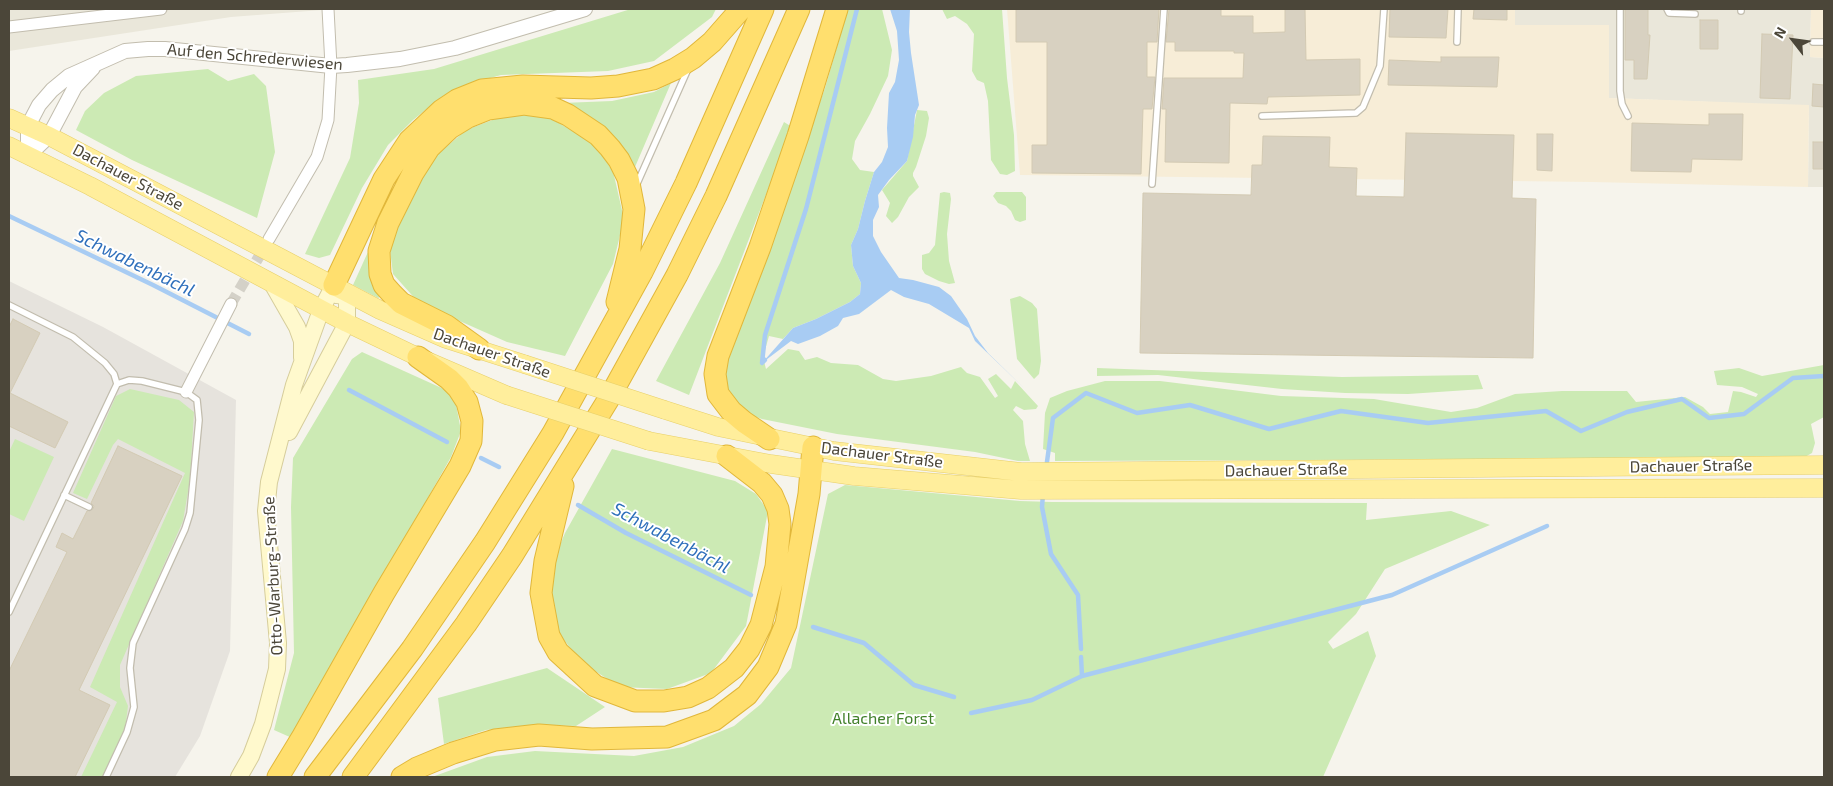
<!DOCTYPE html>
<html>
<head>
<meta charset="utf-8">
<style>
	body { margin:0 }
	#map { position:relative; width:1833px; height:786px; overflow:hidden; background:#f6f4ec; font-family:"Exo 2",sans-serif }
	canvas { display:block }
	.frame { position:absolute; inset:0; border:10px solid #4b4639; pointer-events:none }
	.north { position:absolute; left:1768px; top:15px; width:50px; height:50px; -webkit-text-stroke:4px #fff; paint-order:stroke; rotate:300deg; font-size:14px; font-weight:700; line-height:20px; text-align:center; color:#4b4639 }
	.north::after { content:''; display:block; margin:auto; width:18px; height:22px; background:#4b4639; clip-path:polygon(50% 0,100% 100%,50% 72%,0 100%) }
</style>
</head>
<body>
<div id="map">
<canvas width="1833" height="786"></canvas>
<div class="frame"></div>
<div class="north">N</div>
</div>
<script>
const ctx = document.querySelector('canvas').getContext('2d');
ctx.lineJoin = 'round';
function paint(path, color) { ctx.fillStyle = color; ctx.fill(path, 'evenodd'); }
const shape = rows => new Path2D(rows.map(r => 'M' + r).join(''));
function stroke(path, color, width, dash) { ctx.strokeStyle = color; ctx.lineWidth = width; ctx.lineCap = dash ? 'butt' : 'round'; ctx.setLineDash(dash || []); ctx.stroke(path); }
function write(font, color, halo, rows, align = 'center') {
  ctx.font = font + ' "Exo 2",sans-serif'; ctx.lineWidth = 4; ctx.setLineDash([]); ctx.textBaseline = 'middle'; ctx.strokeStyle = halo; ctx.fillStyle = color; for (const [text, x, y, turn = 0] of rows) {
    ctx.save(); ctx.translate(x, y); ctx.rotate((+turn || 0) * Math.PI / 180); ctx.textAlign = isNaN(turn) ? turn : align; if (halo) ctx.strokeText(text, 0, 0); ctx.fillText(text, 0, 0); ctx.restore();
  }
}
const residential = shape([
	[9,9,335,9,231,17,9,51],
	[1515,9,1811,9,1810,57,1824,58,1824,187,1808,187,1809,106,1609,98,1515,25]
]);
const commercial = shape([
	[1007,9,1515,9,1515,25,1609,25,1609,98,1809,105,1808,187,1592,182,1020,175],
	[1811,9,1824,9,1824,58,1810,57]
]);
const industrial = shape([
	[9,281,103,327,236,400,230,651,200,736,175,777,9,777]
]);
const green = shape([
	[631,9,716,9,712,17,654,61,608,71,501,75,476,82,443,96,413,120,388,145,362,188,330,255,319,258,305,254,350,158,359,103,358,80,434,69],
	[848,9,882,9,892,50,888,76,870,114,855,141,852,159,860,170,874,172,865,201,858,229,851,245,853,266,861,283,860,294,850,302,816,319,793,328,783,339,769,336,763,357,766,369,788,349,799,351,805,360,817,357,831,363,858,365,883,379,896,381,931,376,961,367,967,373,980,377,995,398,998,396,988,379,996,374,1011,389,1015,381,1038,406,1036,409,1024,410,1016,406,1013,410,1023,421,1025,444,1030,461,1018,461,975,452,837,434,762,419,750,415,737,405,728,392,723,375,726,358,742,318,825,88],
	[942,9,1002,9,1007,78,1014,135,1015,171,1007,175,1000,174,991,160,988,101,984,83,977,80,972,71,974,34,967,24,955,16,947,19],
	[208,69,228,81,254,74,266,86,275,152,257,218,132,160,76,130,85,111,104,93,136,76],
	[671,83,635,167,605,128,562,103,612,101,654,92],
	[917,110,927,111,929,118,926,136,916,167,913,173,913,176,919,187,909,197,898,217,892,223,886,216,890,203,882,190,907,161],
	[516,111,552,119,594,144,613,171,624,219,613,264,565,356,507,342,419,303,393,274,389,242,431,160,466,130],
	[784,122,792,127,689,395,656,381,720,263],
	[944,192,950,193,951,199,947,234,949,261,955,283,949,284,939,281,925,274,922,269,922,255,929,253,935,245,940,193],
	[996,192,1022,192,1026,197,1026,220,1020,222,1015,220,1011,211,1006,206,998,203,993,196],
	[372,243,382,296,378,298,353,285],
	[1020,296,1032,303,1037,309,1041,361,1039,374,1034,379,1017,359,1010,299],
	[362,352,446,390,456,404,461,431,451,457,292,738,274,730,294,653,291,507,293,458,352,359],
	[1824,365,1824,417,1811,424,1815,443,1812,453,1803,458,1055,461,1055,453,1043,449,1045,413,1050,398,1067,391,1105,381,1160,381,1281,396,1374,399,1451,412,1477,408,1515,394,1562,391,1627,391,1636,402,1685,397,1703,407,1710,414,1728,412,1733,391,1741,392,1756,397,1758,394,1742,387,1717,385,1714,371,1739,368,1762,376],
	[1097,368,1342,377,1478,375,1483,389,1408,394,1345,393,1282,389,1158,375,1097,376],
	[130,389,179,400,194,412,190,480,183,521,120,665,120,687,128,706,125,730,102,777,81,777,117,702,90,687,185,473,118,439,113,445,87,499,73,493,116,396],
	[15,439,54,457,24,521,9,514,9,452],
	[612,449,735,481,756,494,768,511,746,626,711,673,667,689,620,687,581,662,557,631,549,589,554,559,565,533],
	[845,485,1020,501,1052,502,1367,503,1366,520,1451,511,1490,525,1385,569,1356,614,1328,642,1333,649,1368,631,1376,656,1323,777,432,777,487,757,535,751,634,756,683,747,734,726,761,704,791,668,828,494],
	[547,668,605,707,576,726,531,725,486,730,444,744,438,698]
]);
const water = shape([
	[890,9,910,9,909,32,911,53,919,105,915,115,913,137,907,161,889,180,878,195,879,207,873,220,873,236,881,252,899,278,913,280,939,287,951,296,967,319,975,336,988,353,1024,388,975,341,969,328,929,304,904,297,891,290,859,314,843,318,838,326,820,336,798,344,791,341,762,363,793,328,816,319,850,302,860,294,861,283,853,266,851,245,858,229,865,201,874,172,882,162,888,147,887,128,889,93,895,82,899,60,897,31]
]);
const stream = shape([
	[9,216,153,285,249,334],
	[765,360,762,363,765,335,806,209,857,9],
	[349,390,447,442],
	[481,458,499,467],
	[1046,469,1053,418,1086,393,1137,413,1190,405,1269,429,1341,411,1428,423,1546,411,1581,431,1627,412,1682,399,1709,418,1744,414,1793,378,1824,376],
	[1043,494,1042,507,1051,554,1078,595,1081,649],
	[578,505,626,533,751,595],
	[813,627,864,643,914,685,954,697],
	[1082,676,1392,595,1547,526],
	[971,713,1032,700,1082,676,1081,657]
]);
const building = shape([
	[1016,9,1159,9,1157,42,1147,42,1147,77,1155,77,1152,109,1143,109,1141,174,1032,173,1032,145,1047,145,1047,42,1016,42,1016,9],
	[1169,9,1221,9,1221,16,1253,16,1253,33,1285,32,1285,9,1305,9,1306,60,1360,59,1360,95,1268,97,1267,104,1230,103,1229,163,1165,162,1166,109,1162,109,1164,78,1243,78,1244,53,1234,53,1234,51,1175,51,1175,42,1166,42,1169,9],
	[1390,9,1448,9,1446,38,1389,37,1390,9],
	[1474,9,1507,9,1507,20,1473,19,1474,9],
	[1625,9,1648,9,1648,35,1650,35,1647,79,1634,79,1634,60,1625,60,1625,9],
	[1700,20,1718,20,1718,49,1700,49,1700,20],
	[1762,34,1793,35,1790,99,1760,98,1762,34],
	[1441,57,1499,57,1497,87,1388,85,1389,60,1441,62,1441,57],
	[1813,84,1824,85,1824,107,1812,106,1813,84],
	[1709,114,1743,114,1742,160,1692,159,1691,172,1631,171,1632,123,1709,125,1709,114],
	[1406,133,1514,135,1512,198,1536,199,1533,358,1140,353,1143,193,1251,195,1252,165,1262,165,1263,136,1330,137,1329,167,1357,168,1356,196,1404,197,1406,133],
	[1537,134,1553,134,1552,171,1537,170,1537,134],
	[1813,142,1824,142,1824,169,1813,169,1813,142],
	[13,319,40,333,10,393,68,422,55,448,9,426,9,327,13,319],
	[118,446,182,476,79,690,110,705,75,777,9,777,9,671,67,552,56,547,62,533,73,539,87,511,93,509,94,506,91,503,118,446]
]);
const minorTunnel = shape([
	[231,304,267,243]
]);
const service = shape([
	[1620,9,1620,91,1622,104,1628,116],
	[1667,9,1669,13,1695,14],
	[1741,11,1741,9],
	[1457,42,1458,9],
	[1813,42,1824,42],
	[1262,116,1356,113,1363,107,1380,66,1384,9],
	[1152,184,1164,9],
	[636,186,688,69],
	[9,305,73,337,105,363,114,374,117,384,9,612],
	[64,495,89,507],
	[106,777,127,732,134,707,130,668,133,643,185,529,190,513,199,420,197,400,186,392,142,381,129,380,117,384]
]);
const minor = shape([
	[9,27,161,9],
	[269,239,317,157,328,120,331,66,328,9],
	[186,392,231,304]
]);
const tertiary = shape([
	[28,156,28,126,39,105,52,90,69,76,125,51,148,49,165,49,331,66,347,65,400,59,455,48,585,9],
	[28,156,49,136,75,87,93,68]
]);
const secondary = shape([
	[273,285,297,327,302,341,302,358],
	[289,432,347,323,347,303,342,290,336,295],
	[239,777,251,756,263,724,277,669,278,643,266,511,269,482,294,385,321,310,334,285]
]);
const primary = shape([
	[9,118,49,136,380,310,446,339,524,364],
	[9,146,90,186,347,323,418,357,506,395],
	[665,410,718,427,834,451,1021,472,1824,465],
	[649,441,771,464,854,476,1021,490,1824,488]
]);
const motorway = shape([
	[334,285,384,179,409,141,442,110,457,100,482,90,523,86,591,88,618,86,653,79,675,69,693,58,712,42,741,9],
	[479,349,447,326,401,303,393,295,384,285,380,274,379,251,388,223,413,173,429,148,450,128,468,117,488,109,524,104,553,108,568,115,598,135,610,148,619,160,628,178,634,209,630,249,617,302],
	[769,439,744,422,731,411,718,394,715,374,718,356,760,247,798,136,837,9],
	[563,486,545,561,541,593,549,636,558,652,595,686,635,701,664,701,688,697,708,688,734,668,749,649,761,625,776,567,780,524,778,509,772,495,762,483,727,456],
	[278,777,303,736,384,593,460,466,471,441,472,421,467,402,458,388,449,379,418,357],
	[315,777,412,649,485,542,553,433,642,272,686,183,763,9],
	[353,777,466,624,512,556,608,400,677,275,716,196,799,9],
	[402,777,417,768,453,753,495,740,539,735,592,739,667,737,714,720,747,695,768,667,786,624,809,494,813,447]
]);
const primaryBridge = shape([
	[524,364,665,410],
	[506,395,649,441]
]);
const streetNames = [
	["Auf den Schrederwiesen",255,57,5],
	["Dachauer Straße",128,177,28],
	["Dachauer Straße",492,353,19],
	["Dachauer Straße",882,455,7],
	["Dachauer Straße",1691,466,-1],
	["Dachauer Straße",1286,470,-1],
	["Otto-Warburg-Straße",273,576,-93]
];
const parkNames = [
	["Allacher Forst",883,719]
];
const waterNames = [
	["Schwabenbächl",135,263,26],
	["Schwabenbächl",671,538,28]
];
paint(residential, '#eae7da');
paint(commercial, '#f7edd7');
paint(industrial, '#e6e3dd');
paint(green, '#cceab4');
paint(water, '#a8ccf3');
stroke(stream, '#a8ccf3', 4.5);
paint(building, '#d8d1c1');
stroke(building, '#d3cab3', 1);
stroke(minorTunnel, '#d4d1c8', 11, [11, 5.5]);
stroke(service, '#c2bdae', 8);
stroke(minor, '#c2bdae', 13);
stroke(tertiary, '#c2bdae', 16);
stroke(secondary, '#d6cd9b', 18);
stroke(primary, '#e7cf69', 19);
stroke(motorway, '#e1b73a', 23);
stroke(service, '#fff', 5.5);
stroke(minor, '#fff', 11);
stroke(tertiary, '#fff', 14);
stroke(secondary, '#fff9cd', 16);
stroke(primary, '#ffee9c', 18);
stroke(motorway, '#ffdf6e', 21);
stroke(primaryBridge, '#e7cf69', 19, []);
stroke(primaryBridge, '#ffee9c', 18);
write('16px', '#4b4639', '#fff', streetNames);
write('16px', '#407f29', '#fff', parkNames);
write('italic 18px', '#2e6fbb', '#fff', waterNames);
</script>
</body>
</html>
